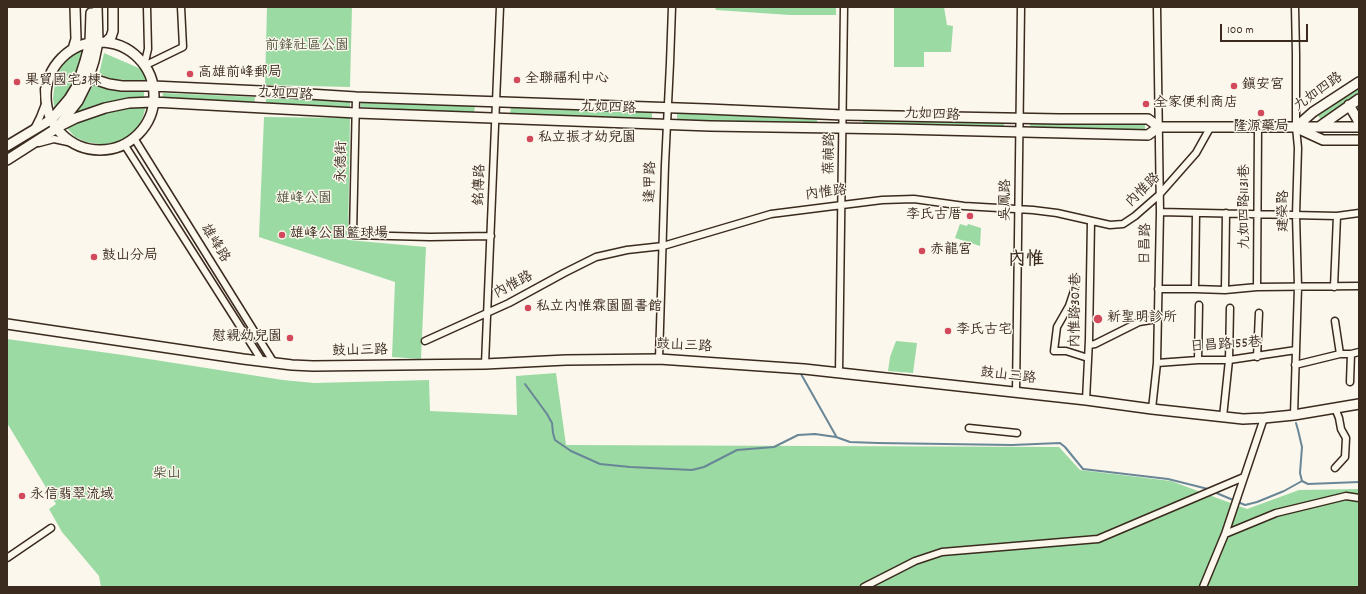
<!DOCTYPE html>
<html>
<head>
<meta charset="utf-8">
<style>
	body { margin:0 }
	#map { position:relative; width:1366px; height:594px; overflow:hidden; background:#fbf7ec; font-family:Dekko,sans-serif }
	canvas { display:block }
	.frame { position:absolute; inset:0; border:8px solid #3b2a1e; pointer-events:none }
	.scale { position:absolute; left:1220px; top:24px; width:88px; height:18px; box-sizing:border-box; border:2px solid #3b2a1e; border-top:0; padding-left:5px; font-size:12px; line-height:14px; white-space:nowrap; color:#3b2a1e; -webkit-text-stroke:3px #fbf7ec; paint-order:stroke }
</style>
</head>
<body>
<div id="map">
<canvas width="1366" height="594"></canvas>
<div class="frame"></div>
<div class="scale">100 m</div>
</div>
<script>
const ctx = document.querySelector('canvas').getContext('2d');
ctx.lineJoin = 'round';
function paint(path, color) { ctx.fillStyle = color; ctx.fill(path, 'evenodd'); }
const shape = rows => new Path2D(rows.map(r => 'M' + r).join(''));
function stroke(path, color, width, dash) { ctx.strokeStyle = color; ctx.lineWidth = width; ctx.lineCap = dash ? 'butt' : 'round'; ctx.setLineDash(dash || []); ctx.stroke(path); }
function write(font, color, halo, rows, align = 'center') {
  ctx.font = font + ' Dekko,"LXGW WenKai TC",sans-serif'; ctx.lineWidth = 3; ctx.setLineDash([]); ctx.textBaseline = 'middle'; ctx.strokeStyle = halo; ctx.fillStyle = color; for (const [text, x, y, turn = 0] of rows) {
    ctx.save(); ctx.translate(x, y); ctx.rotate((+turn || 0) * Math.PI / 180); ctx.textAlign = isNaN(turn) ? turn : align; if (halo) ctx.strokeText(text, 0, 0); ctx.fillText(text, 0, 0); ctx.restore();
  }
}
const green = shape([
	[267,7,352,7,350,87,265,85],
	[715,7,836,7,836,15,790,15,716,10],
	[894,7,944,7,947,25,953,26,951,52,924,52,924,67,894,67],
	[87,47,74,86,55,112,53,98,55,83,59,71,68,57,80,49],
	[104,53,141,69,145,74,147,82,113,79,99,74],
	[95,83,144,89,144,100,71,117],
	[1359,85,1359,95,1321,120,1316,113],
	[163,93,255,97,254,105,162,101],
	[266,99,350,99,350,107,266,107],
	[361,100,475,106,474,113,361,107],
	[146,105,143,117,138,127,129,135,120,141,107,145,86,142,75,137,66,127,89,116,112,109],
	[511,106,652,112,652,120,510,115],
	[677,112,817,117,817,125,677,121],
	[264,117,350,118,348,240,426,247,421,359,392,357,395,282,259,237],
	[863,119,1004,122,1004,129,863,126],
	[1030,123,1145,123,1145,131,1030,131],
	[960,224,967,226,968,224,981,228,980,246,955,238],
	[7,339,123,355,283,380,314,383,429,380,430,411,517,415,516,376,556,373,566,445,1059,447,1080,470,1171,481,1247,509,1299,490,1359,489,1359,587,101,587,99,576,62,532,49,509,56,504,7,423],
	[896,341,917,343,913,373,888,371,890,357]
]);
const stream = shape([
	[801,374,836,436],
	[525,384,547,414,552,423,553,433,555,440,571,451,600,464,630,467,692,470,704,467,737,450,774,447,798,435,815,434,836,437,850,442,878,443,1012,445,1060,443,1065,447,1083,469,1168,479,1208,489],
	[1296,423,1298,430,1302,447,1300,473,1302,481],
	[1214,492,1245,505,1257,502,1284,491,1302,481,1308,484,1359,482]
]);
const street = shape([
	[144,66,183,47,181,7],
	[144,66,148,49,147,7],
	[356,97,353,235,430,237,491,236],
	[34,129,40,117,45,104,44,89,48,81],
	[134,138,274,363],
	[39,143,54,139,77,144],
	[124,144,262,361],
	[1160,212,1337,216,1334,287],
	[1337,216,1359,213],
	[1257,287,1258,127],
	[1075,288,1069,306,1057,327,1054,351,1066,351,1088,358],
	[1158,289,1195,289,1196,213],
	[1195,289,1225,290,1257,287,1359,286],
	[1225,290,1226,213],
	[1335,321,1340,354],
	[425,341,509,303,564,273,596,257,627,250,663,246,771,214,882,200,914,199,964,206,1033,210,1057,213,1110,225,1123,224,1135,216,1159,195,1196,153,1210,128],
	[1089,345,1095,344,1139,322,1157,319],
	[1257,357,1259,313],
	[659,359,665,165,670,63,672,7],
	[1198,360,1199,305],
	[1157,363,1198,360,1229,360,1296,350],
	[485,364,500,7],
	[1295,365,1340,354,1351,354,1359,352],
	[839,373,844,7],
	[1350,382,1351,354],
	[1016,392,1021,7],
	[1086,400,1089,340,1091,221],
	[1335,408,1339,418,1341,429,1346,438,1345,457,1335,468],
	[1152,409,1157,363,1160,212,1157,7],
	[1294,415,1298,287,1296,215,1298,148,1296,127,1296,54,1295,7],
	[1223,417,1229,360,1230,308],
	[969,428,1017,433],
	[1225,534,1264,418],
	[7,558,51,528],
	[864,587,915,561,942,552,1098,539,1244,477],
	[1203,587,1225,534,1276,513,1346,496,1359,498]
]);
const secondary = shape([
	[106,42,111,37,113,31,113,7],
	'46 96a54 54 0 1 1 108 0a54 54 0 1 1-108 0Z',
	[73,49,76,39,75,7],
	[81,75,109,84,122,86,153,86,261,91,356,97,707,109,843,115,1059,119,1148,119,1159,127,1359,127],
	[1349,105,1359,122],
	[58,127,76,118,105,108,129,103,153,102,356,113,710,126,898,129,1148,135,1159,127],
	[1296,127,1313,112,1359,82],
	[1319,127,1359,99],
	[1299,129,1323,140,1359,140],
	[7,146,52,119,69,99,77,86,85,61,90,43,91,13],
	[7,160,57,128,78,101,87,83,94,61,98,42,97,7],
	[7,324,243,359,292,365,313,366,485,364,566,360,659,359,804,369,1086,400,1152,409,1243,419,1264,418,1294,415,1359,404]
]);
const markers = [
	[190,74,4,"#d1495b"],
	[517,80,4,"#d1495b"],
	[17,82,4,"#d1495b"],
	[1234,86,4,"#d1495b"],
	[1146,104,4,"#d1495b"],
	[1261,113,4,"#d1495b"],
	[530,139,4,"#d1495b"],
	[970,216,4,"#d1495b"],
	[282,235,4,"#d1495b"],
	[922,251,4,"#d1495b"],
	[94,257,4,"#d1495b"],
	[528,308,4,"#d1495b"],
	[1098,319,5,"#d1495b"],
	[948,331,4,"#d1495b"],
	[290,338,4,"#d1495b"],
	[22,496,4,"#d1495b"]
];
const parkNames = [
	["前鋒社區公園",307,47],
	["雄峰公園",304,200],
	["柴山",167,475]
];
const poiNames = [
	["高雄前峰郵局",198,74],
	["全聯福利中心",525,80],
	["果貿國宅3棟",25,82],
	["鎮安宮",1242,86],
	["全家便利商店",1154,104],
	["隆源藥局",1261,128,"center"],
	["私立振才幼兒園",538,139],
	["李氏古厝",962,216,"right"],
	["雄峰公園籃球場",290,235],
	["赤龍宮",930,251],
	["鼓山分局",102,257],
	["私立內惟霖園圖書館",536,308],
	["新聖明診所",1107,319],
	["李氏古宅",956,331],
	["慰親幼兒園",282,338,"right"],
	["永信翡翠流域",30,496]
];
const streetNames = [
	["九如四路",1319,93,-35],
	["九如四路",285,95,4],
	["九如四路",608,109,2],
	["九如四路",932,116,2],
	["葆禎路",831,154,-89],
	["永德街",343,162,-89],
	["逢甲路",652,182,-89],
	["銘傳路",481,185,-88],
	["內惟路",1144,191,-44],
	["內惟路",826,194,-7],
	["吳鳳路",1007,200,-89],
	["九如四路1131巷",1246,207,-90],
	["建榮路",1285,211,-90],
	["雄峰路",214,244,58],
	["日昌路",1147,244,-89],
	["內惟路",514,286,-28],
	["內惟路307巷",1077,310,-89],
	["日昌路155巷",1226,346,-4],
	["鼓山三路",684,347,3],
	["鼓山三路",360,352,-1],
	["鼓山三路",1008,377,7]
];
const districtNames = [
	["内惟",1026,262]
];
paint(green, '#9bdaa3');
stroke(stream, '#698697', 2);
stroke(street, '#3b2a1e', 9);
stroke(secondary, '#3b2a1e', 12);
stroke(street, '#fbf7ec', 6);
stroke(secondary, '#fbf7ec', 9);
for (const [x, y, r, color] of markers) { const dot = new Path2D(); dot.arc(x, y, r, 0, 2 * Math.PI); ctx.fillStyle = color; ctx.fill(dot); stroke(dot, '#fbf7ec', 1.5); }
write('14px', '#53563f', '#fbf7ec', parkNames);
write('14px', '#3b2a1e', '#fbf7ec', poiNames, 'left');
write('14px', '#3b2a1e', '#fbf7ec', streetNames);
write('bold 18px', '#3b2a1e', '#fbf7ec', districtNames);
</script>
</body>
</html>
